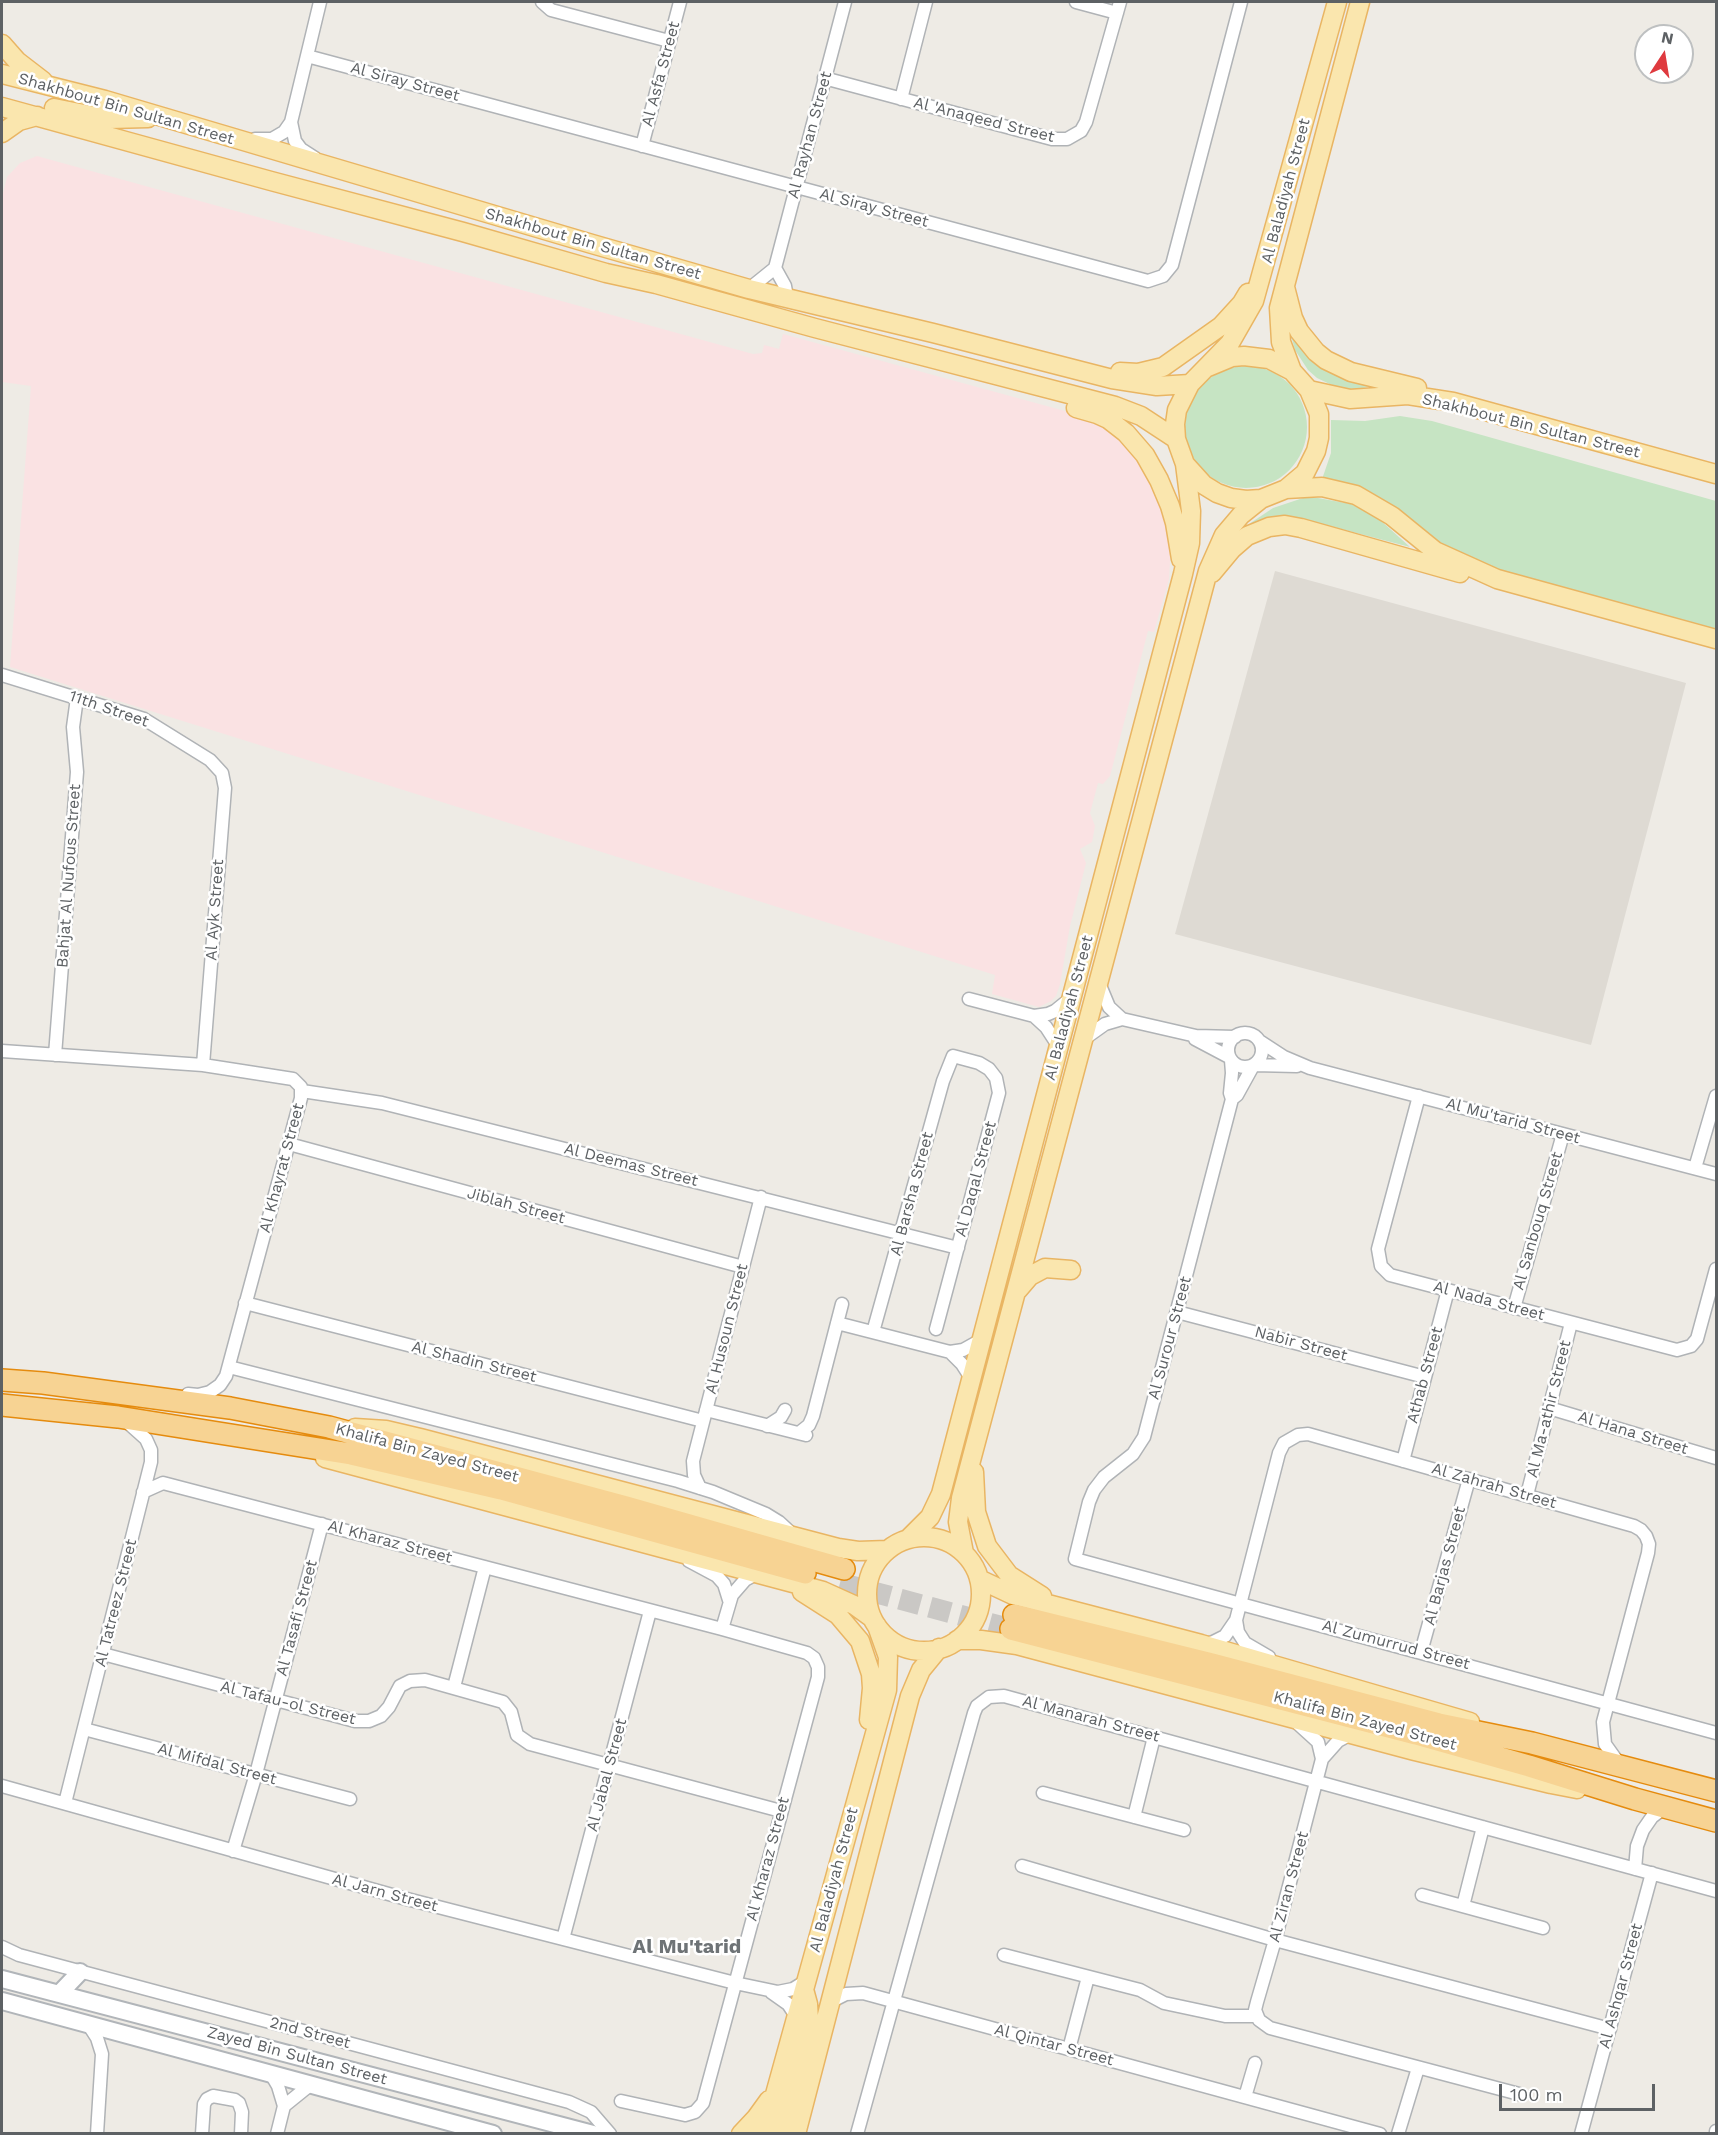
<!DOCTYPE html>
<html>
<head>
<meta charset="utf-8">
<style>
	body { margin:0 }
	#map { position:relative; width:1718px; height:2135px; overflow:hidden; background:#eeebe5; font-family:"Work Sans",sans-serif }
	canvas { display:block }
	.frame { position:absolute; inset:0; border:3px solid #5d6164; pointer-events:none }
	.north { position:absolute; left:1634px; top:24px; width:60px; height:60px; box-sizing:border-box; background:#fff; border:2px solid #bec0c1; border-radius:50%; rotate:12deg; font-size:16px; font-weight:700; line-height:24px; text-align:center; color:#5d6164 }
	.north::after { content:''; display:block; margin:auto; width:21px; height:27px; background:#df3a3f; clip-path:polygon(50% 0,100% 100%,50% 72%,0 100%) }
	.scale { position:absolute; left:1499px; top:2084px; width:156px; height:27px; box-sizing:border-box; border:3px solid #5d6164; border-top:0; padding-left:8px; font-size:18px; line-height:21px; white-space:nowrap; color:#5d6164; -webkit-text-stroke:4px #fff; paint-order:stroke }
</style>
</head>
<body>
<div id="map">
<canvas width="1718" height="2135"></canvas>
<div class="frame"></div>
<div class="north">N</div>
<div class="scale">100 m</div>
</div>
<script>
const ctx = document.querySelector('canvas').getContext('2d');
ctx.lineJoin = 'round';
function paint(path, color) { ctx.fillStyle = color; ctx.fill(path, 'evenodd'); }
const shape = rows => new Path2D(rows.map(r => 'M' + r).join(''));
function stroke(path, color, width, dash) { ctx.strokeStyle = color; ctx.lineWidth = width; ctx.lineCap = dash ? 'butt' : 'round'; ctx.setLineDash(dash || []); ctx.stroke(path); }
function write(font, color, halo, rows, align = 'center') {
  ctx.font = font + ' "Work Sans",sans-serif'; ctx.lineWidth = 5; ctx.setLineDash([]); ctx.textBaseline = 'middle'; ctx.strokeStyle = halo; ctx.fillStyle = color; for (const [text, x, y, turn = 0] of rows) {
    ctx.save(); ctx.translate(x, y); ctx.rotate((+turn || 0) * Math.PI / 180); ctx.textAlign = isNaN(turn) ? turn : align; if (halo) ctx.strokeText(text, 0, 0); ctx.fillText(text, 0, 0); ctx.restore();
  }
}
const education = shape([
	[1275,571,1686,683,1591,1045,1175,934]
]);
const medical = shape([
	[37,156,753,354,762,353,764,345,779,349,783,334,1087,417,1113,432,1125,443,1141,465,1159,502,1171,543,1169,579,1154,632,1148,631,1110,776,1103,784,1098,783,1090,813,1095,826,1092,842,1080,849,1086,863,1070,926,1060,984,1056,996,1051,1001,1039,1007,992,994,995,975,10,667,31,386,2,382,2,197,7,177,20,163]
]);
const green = shape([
	[1290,332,1375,385,1359,389,1347,389,1336,387,1317,378,1308,370,1295,350],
	'1185 427a61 61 0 1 1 122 0a61 61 0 1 1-122 0Z',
	[1400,416,1432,421,1716,501,1716,635,1475,570,1399,520,1319,488,1331,453,1331,420,1365,421],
	[1303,498,1318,498,1351,504,1379,519,1410,547,1299,518,1270,518,1249,524,1273,508]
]);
const highwayTunnel = shape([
	[840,1583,1011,1629]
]);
const street = shape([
	[542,2,551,10,669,41],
	[1076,2,1117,13],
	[307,56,1148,281,1163,276,1172,265,1241,2],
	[824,78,1052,139,1067,139,1081,131,1086,122,1120,2],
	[901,99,926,2],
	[255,139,272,139,284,132,291,122],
	[642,146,680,2],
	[315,158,301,149,295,141,291,122,320,2],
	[749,289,775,268],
	[787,297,785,286,775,268,845,2],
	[2,675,144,719,210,760,222,773,225,788,203,1065],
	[1099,983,1109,1007,1122,1019,1196,1036,1235,1037],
	[969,999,1034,1016,1048,1014,1055,1011,1071,998],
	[1034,1016,1046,1027,1059,1047],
	'1228 1050a17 17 0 1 1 34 0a17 17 0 1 1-34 0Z',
	[1084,1039,1105,1024,1122,1019],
	[1195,1039,1229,1057],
	[1261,1042,1284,1057,1310,1068,1716,1174],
	[2,1051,203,1065,293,1079,301,1087,301,1098,226,1376,220,1385,210,1392,198,1395,188,1394],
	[55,1055,77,772,73,727,77,698],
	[1231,1060,1232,1073,1230,1093,1232,1099],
	[1254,1065,1297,1066],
	[1253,1066,1237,1095,1232,1099,1144,1437,1133,1454,1104,1477,1094,1490,1089,1502,1075,1559,1716,1733],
	[302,1091,382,1103,958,1248],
	[1419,1096,1378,1249,1381,1266,1390,1275,1677,1350,1691,1346,1697,1339,1716,1269],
	[289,1144,743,1267],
	[1695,1168,1716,1096],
	[245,1303,703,1421],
	[1514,1308,1563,1134],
	[1177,1312,1425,1377],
	[837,1323,950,1352,963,1350,981,1340],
	[873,1332,943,1081,953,1056,979,1063,989,1069,996,1078,999,1093,936,1329],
	[950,1352,962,1364,971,1378],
	[229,1367,678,1481,713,1492,766,1514,779,1522,792,1534],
	[1549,1408,1716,1458],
	[706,1410,806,1435],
	[767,1426,781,1417,785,1410],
	[799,1433,809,1425,813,1416,842,1304],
	[1403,1461,1448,1290],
	[700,1488,694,1475,693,1461,761,1197],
	[143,1492,163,1483,722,1629,807,1653,814,1658,818,1667,818,1677,703,2103,695,2112,685,2115,621,2101],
	[1527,1495,1571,1323],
	[689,1561,717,1576,724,1584,729,1600],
	[1236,1620,1238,1632,1245,1643,1269,1657],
	[722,1629,732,1595,745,1580,756,1574],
	[1205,1644,1213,1642,1225,1636,1236,1620,1279,1453,1284,1443,1298,1435,1308,1434,1634,1526,1641,1530,1646,1536,1649,1544,1648,1553,1603,1722,1605,1744,1620,1765],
	[1421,1652,1469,1479],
	[103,1654,355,1721,369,1721,381,1716,389,1707,400,1686,410,1681,425,1680,503,1702,511,1712,517,1735,530,1744,781,1811],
	[454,1687,485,1567],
	[1296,1722,1318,1742,1322,1759,1275,1940,1257,2002,1255,2010,1259,2020,1270,2028,1519,2094],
	[84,1729,350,1799],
	[1322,1759,1338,1741,1351,1734],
	[2,1786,403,1898,735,1983,778,1992,793,1989,806,1981],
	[1043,1793,1184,1830],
	[65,1803,151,1462,151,1450,146,1439,127,1422],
	[1134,1817,1154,1737],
	[233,1851,256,1774,322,1524],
	[1022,1866,1275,1940,1610,2029],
	[1635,1869,1637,1846,1643,1830,1652,1817,1665,1807],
	[1422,1895,1543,1928],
	[1463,1906,1483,1827],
	[563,1939,650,1611],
	[2,1947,19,1955,569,2102,591,2112,610,2134],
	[1004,1955,1140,1990,1164,2003,1225,2016,1257,2016],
	[771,1992,788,2004,796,2016],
	[830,2002,846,1994,863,1993,1380,2134],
	[88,2024,97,2038,102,2054,97,2134],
	[1069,2049,1088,1977],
	[271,2074,278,2086,284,2106,277,2134],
	[1245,2097,1255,2063],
	[284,2106,310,2085],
	[202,2134,204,2104,207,2099,213,2096,235,2100,239,2103,242,2112,241,2134],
	[857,2134,974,1713,977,1706,989,1697,1004,1696,1716,1891],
	[1398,2134,1418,2068],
	[1581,2134,1652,1873],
	[1716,2134,1716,2131]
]);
const secondary = shape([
	[2,1979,593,2134],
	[59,1994,80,1972],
	[2,2001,493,2134]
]);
const primary = shape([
	[2,44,17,61,43,81],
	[2,74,105,100,592,244,749,289,933,333,1112,379,1157,386,1190,384],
	[2,107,271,181,463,232,606,273,656,284,815,328,1115,406,1141,416,1176,439],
	[54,108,109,119,148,118],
	[2,133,19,121,37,116],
	[1285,287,1293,318,1299,331,1316,352,1326,360,1351,372,1417,388],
	[1208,367,1232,357,1244,356,1269,359,1292,371,1309,390,1319,414,1319,438,1316,451,1305,473,1286,489,1261,499,1246,500,1231,498,1217,493,1204,485,1185,464,1176,439,1175,424,1177,410,1190,384,1230,343,1254,301,1337,2],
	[1292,371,1281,342,1279,308,1360,2],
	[1120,372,1138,373,1163,367,1221,326,1242,303,1248,293],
	[1309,390,1350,399,1408,395,1453,402,1716,474],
	[1076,408,1097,414,1108,419,1126,433,1145,455,1159,480,1170,506,1175,523,1181,559],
	[1286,489,1322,487,1356,495,1392,516,1435,551,1497,579,1716,639],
	[1212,573,1232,549,1247,536,1269,527,1285,525,1301,528,1460,573],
	[1018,1290,1030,1276,1045,1268,1071,1270],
	[355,1428,386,1430,420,1438,838,1548,858,1551,887,1550],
	[325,1458,823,1591,854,1605,872,1618],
	[974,1472,976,1512,987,1546,1009,1575,1042,1596],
	'867 1594a57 57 0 1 1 114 0a57 57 0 1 1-114 0Z',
	[908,1539,930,1517,941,1494,1183,574,1190,543,1191,511,1185,464],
	[964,1553,958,1522,961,1498,1208,571,1224,535,1241,515,1261,499],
	[979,1579,1013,1595,1201,1644,1470,1722],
	[802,1592,838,1615,860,1641,871,1674,872,1688,869,1720],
	[957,1640,981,1640,1017,1645,1415,1751,1551,1784,1577,1789],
	[741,2134,756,2118,769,2100],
	[764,2134,887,1690,888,1657,877,1626],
	[779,2134,809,2020,808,2004,805,1993],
	[796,2134,910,1696,921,1670,939,1648]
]);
const highway = shape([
	[2,1380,43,1383,230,1408,329,1427,626,1507,844,1569],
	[2,1405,118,1417,351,1454,501,1489,805,1573],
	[1014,1615,1212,1664,1439,1724,1532,1743,1716,1791],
	[1011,1629,1416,1734,1529,1766,1635,1799,1716,1821]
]);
const streetNames = [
	["Al Asfa Street",661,74,-75],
	["Al Siray Street",405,82,15],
	["Shakhbout Bin Sultan Street",126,109,16],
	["Al 'Anaqeed Street",984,120,14],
	["Al Rayhan Street",810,135,-75],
	["Al Baladiyah Street",1286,191,-75],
	["Al Siray Street",874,208,15],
	["Shakhbout Bin Sultan Street",593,244,16],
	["Shakhbout Bin Sultan Street",1531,426,14],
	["11th Street",109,709,19],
	["Bahjat Al Nufous Street",69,876,-86],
	["Al Ayk Street",215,910,-86],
	["Al Baladiyah Street",1069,1008,-75],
	["Al Mu'tarid Street",1513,1121,15],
	["Al Deemas Street",631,1165,14],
	["Al Khayrat Street",282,1168,-75],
	["Al Daqal Street",976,1179,-75],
	["Al Barsha Street",912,1194,-75],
	["Jiblah Street",516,1206,15],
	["Al Sanbouq Street",1538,1221,-74],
	["Al Nada Street",1489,1301,15],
	["Al Husoun Street",727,1329,-76],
	["Al Surour Street",1170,1338,-75],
	["Nabir Street",1301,1344,15],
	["Al Shadin Street",474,1362,14],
	["Athab Street",1425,1375,-75],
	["Al Ma-athir Street",1549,1409,-76],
	["Al Hana Street",1633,1433,17],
	["Khalifa Bin Zayed Street",427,1453,15],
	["Al Zahrah Street",1494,1486,16],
	["Al Kharaz Street",390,1542,15],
	["Al Barjas Street",1445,1566,-75],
	["Al Tatreez Street",116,1603,-76],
	["Al Tasafi Street",297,1618,-75],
	["Al Zumurrud Street",1396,1645,15],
	["Al Tafau-ol Street",288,1703,14],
	["Al Manarah Street",1091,1719,15],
	["Khalifa Bin Zayed Street",1365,1721,15],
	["Al Mifdal Street",217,1764,15],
	["Al Jabal Street",607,1775,-75],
	["Al Kharaz Street",768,1859,-75],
	["Al Baladiyah Street",834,1880,-75],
	["Al Ziran Street",1289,1887,-75],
	["Al Jarn Street",385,1893,15],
	["Al Ashqar Street",1621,1986,-75],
	["2nd Street",310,2033,15],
	["Al Qintar Street",1054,2045,15],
	["Zayed Bin Sultan Street",297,2056,15]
];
const quarterNames = [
	["Al Mu'tarid",687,1947]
];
paint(education, '#dedad3');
paint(medical, '#fae2e3');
paint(green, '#c6e4c3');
stroke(highwayTunnel, '#cac8c5', 21, [21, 10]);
stroke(street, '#b0b3b6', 15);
stroke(secondary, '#b1b5b9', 20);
stroke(primary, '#e9b563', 21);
stroke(highway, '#e58b0e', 24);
stroke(street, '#fff', 12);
stroke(secondary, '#fff', 16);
stroke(primary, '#fae6ae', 18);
stroke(highway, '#f7d393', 21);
write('16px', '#5d6164', '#fff', streetNames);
write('bold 20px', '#6e7376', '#fff', quarterNames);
</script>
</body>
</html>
